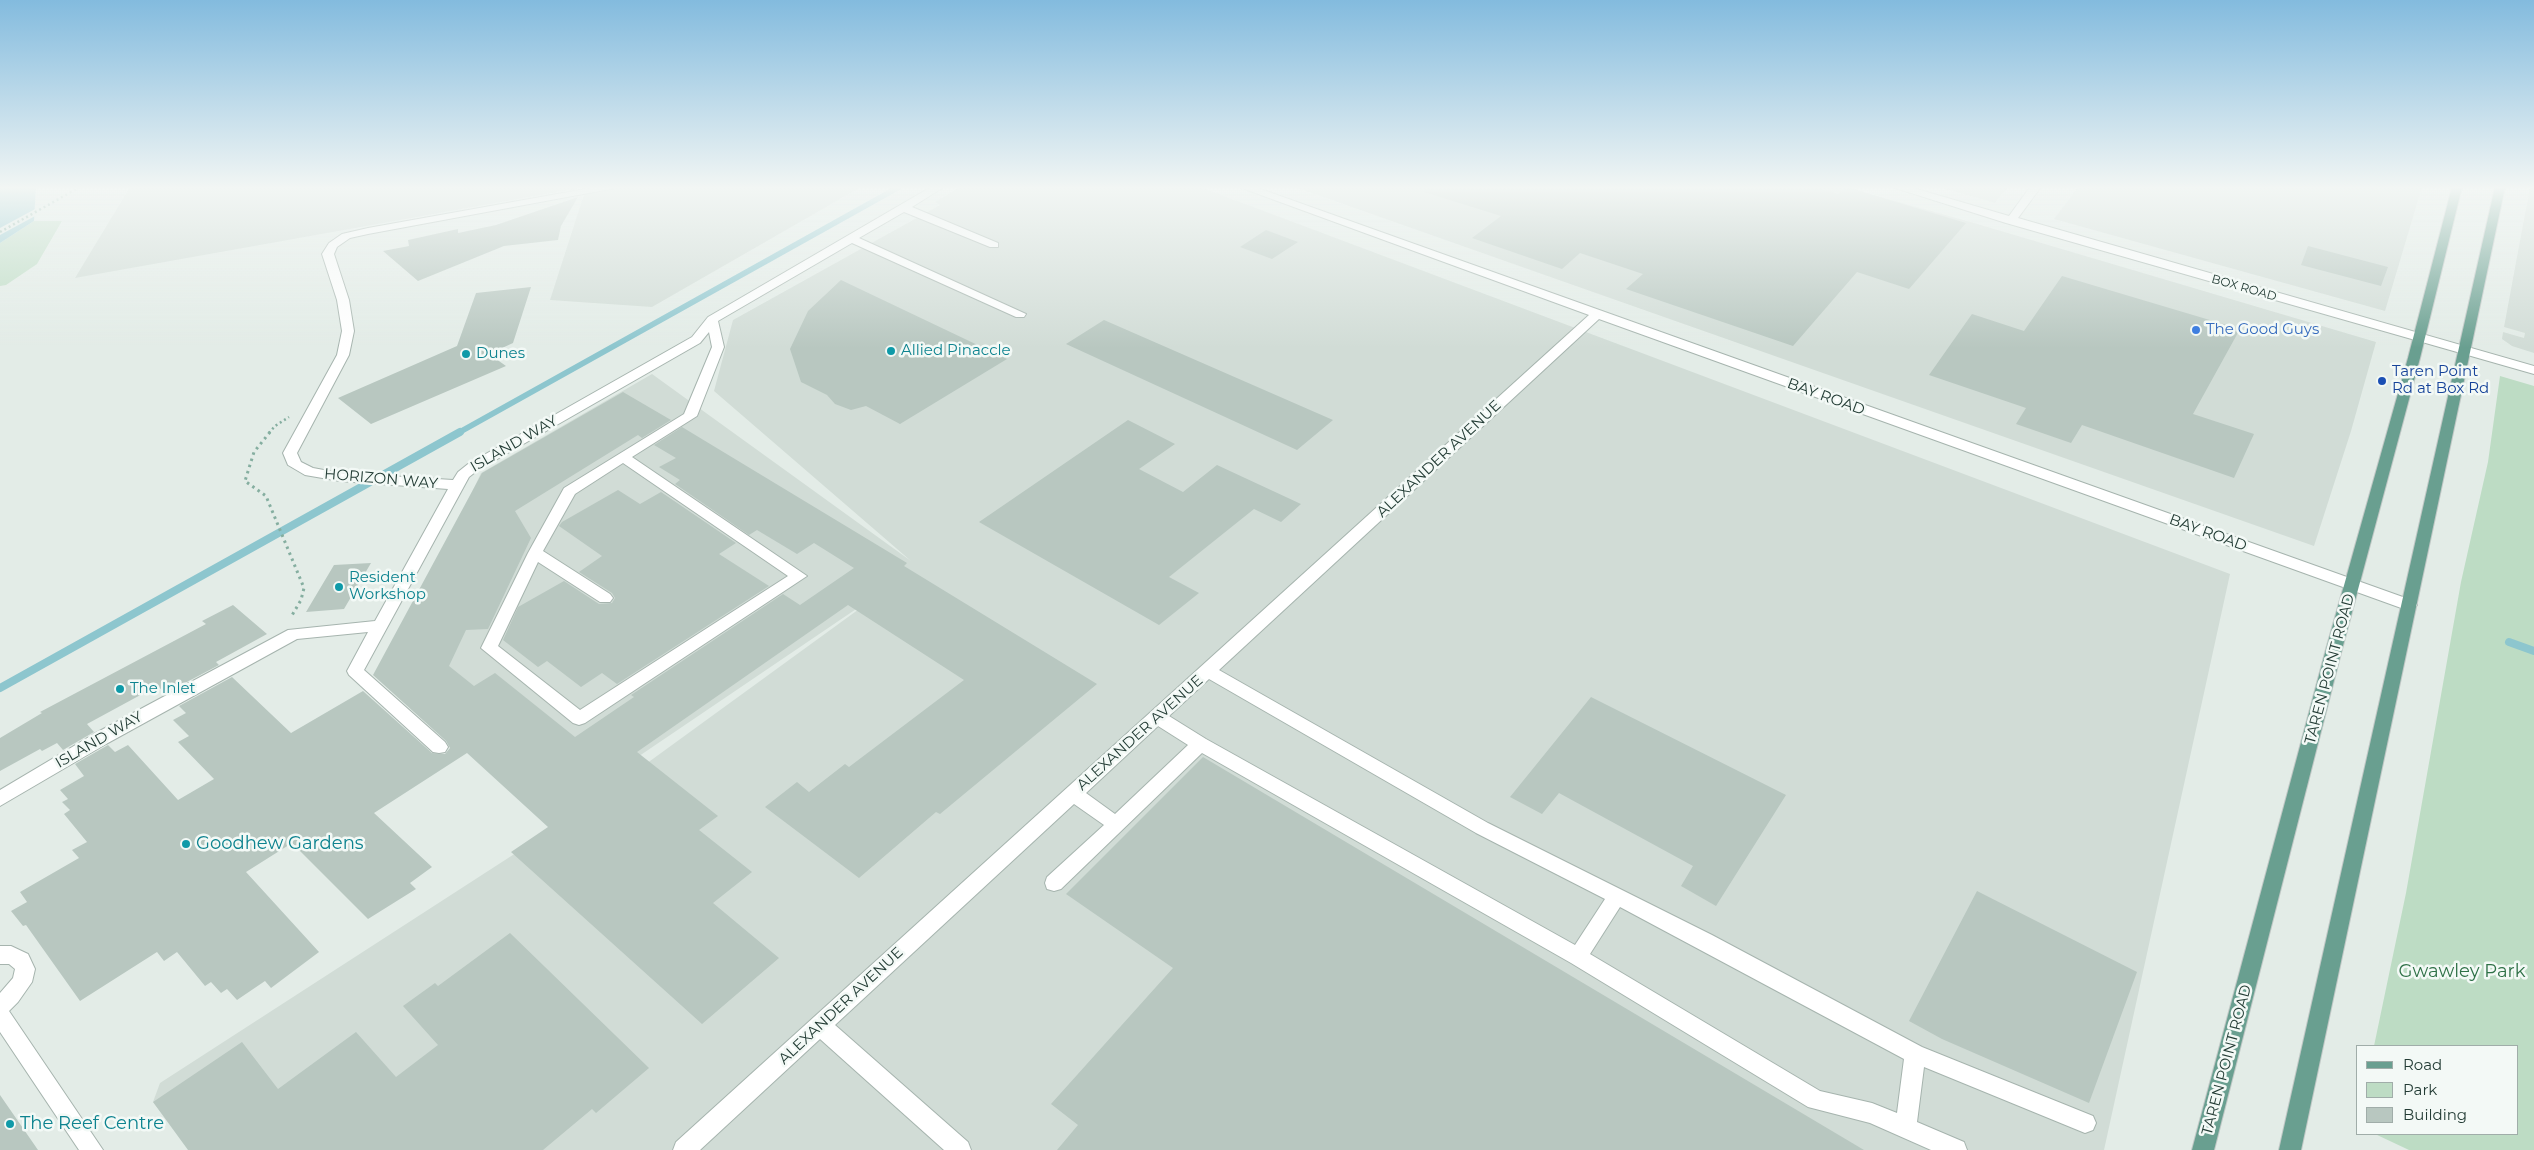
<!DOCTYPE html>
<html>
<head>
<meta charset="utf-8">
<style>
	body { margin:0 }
	#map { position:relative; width:2534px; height:1150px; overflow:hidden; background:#e3ece7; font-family:Montserrat,sans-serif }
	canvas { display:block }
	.legend { position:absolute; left:2356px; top:1045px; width:162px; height:90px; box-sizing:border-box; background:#f3f9f6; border:1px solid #a0ada9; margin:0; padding:6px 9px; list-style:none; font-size:15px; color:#233c35 }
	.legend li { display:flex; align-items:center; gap:10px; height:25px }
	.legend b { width:25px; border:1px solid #a0ada9 }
</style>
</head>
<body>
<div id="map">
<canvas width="2534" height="1150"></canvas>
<ul class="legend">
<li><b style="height:6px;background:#699f90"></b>Road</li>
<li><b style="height:14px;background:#bddcc4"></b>Park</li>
<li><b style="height:14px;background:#b8c7c0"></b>Building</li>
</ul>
</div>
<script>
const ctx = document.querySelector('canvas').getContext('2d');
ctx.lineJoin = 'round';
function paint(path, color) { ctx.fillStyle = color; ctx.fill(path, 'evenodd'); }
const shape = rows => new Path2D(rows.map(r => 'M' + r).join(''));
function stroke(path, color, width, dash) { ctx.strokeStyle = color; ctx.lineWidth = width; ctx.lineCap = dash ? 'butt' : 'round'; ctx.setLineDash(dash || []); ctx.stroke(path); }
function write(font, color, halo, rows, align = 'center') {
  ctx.font = font + ' Montserrat,sans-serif'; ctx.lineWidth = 5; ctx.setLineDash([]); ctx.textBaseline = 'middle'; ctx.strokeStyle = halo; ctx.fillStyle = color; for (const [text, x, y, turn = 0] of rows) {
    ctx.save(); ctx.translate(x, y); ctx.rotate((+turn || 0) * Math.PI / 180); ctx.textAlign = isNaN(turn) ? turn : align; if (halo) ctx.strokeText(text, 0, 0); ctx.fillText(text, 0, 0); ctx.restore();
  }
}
const built = shape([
	[130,187,585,187,75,278],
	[861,187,652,307,550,300,586,188],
	[960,187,1200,187,2230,574,2104,1150,190,1150,153,1102,160,1083,584,809,899,580,555,813,389,669,481,473,652,374,911,561,714,391,733,320,940,205,935,202],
	[1295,187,1846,187,1974,223,2376,342,2351,431,2314,546],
	[1939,187,2008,187,1995,203],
	[2078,187,2422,187,2385,311,2054,219],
	[2530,187,2534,187,2534,353,2512,346,2502,339,2503,332,2524,338,2525,333,2504,327]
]);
const green = shape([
	[34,221,62,221,37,264,6,285,0,286,0,243],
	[2500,376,2534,386,2534,1150,2409,1150,2375,1134,2518,1134,2518,1046,2374,1046,2406,893,2461,582,2488,462]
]);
const water = shape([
	[0,187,36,187,34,221,0,243]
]);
const pier = shape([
	[37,208,37,215,0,235,0,228]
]);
const streamFar1 = shape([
	[458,433,899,187]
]);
const stream = shape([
	[2509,642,2534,651],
	[0,688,460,432]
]);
const building = shape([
	[1425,187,1815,187,1838,194,1846,187,1966,223,1909,289,1857,272,1793,346,1626,289,1643,274,1580,253,1562,269,1472,238,1501,216,1424,192],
	[578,197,561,226,558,240,504,246,418,281,383,251,409,246,408,240,458,229,458,233,496,225],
	[1266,230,1298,242,1272,259,1240,247],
	[2308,246,2388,267,2381,286,2301,265],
	[2062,276,2240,329,2193,414,2254,434,2234,478,2082,425,2071,443,2016,424,2026,408,1929,375,1972,314,2024,331],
	[841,280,1007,359,900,424,866,406,851,410,835,404,827,395,801,382,790,349,808,311],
	[531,287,513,343,489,354,506,366,371,424,338,398,457,346,476,293],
	[1104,320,1333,420,1297,450,1066,344],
	[623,392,671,420,642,438,638,435,515,511,531,538,488,629,466,630,449,666,474,686,495,673,575,737,634,697,631,695,783,594,800,605,854,568,814,543,797,554,757,530,749,535,675,484,680,480,659,467,676,458,654,445,682,427,907,563,904,566,1097,684,940,814,936,812,859,878,765,807,797,782,809,792,845,764,849,767,964,680,848,605,637,752,718,816,699,830,752,872,713,903,779,958,702,1024,511,852,548,827,467,753,374,813,432,867,410,883,416,889,368,919,292,843,246,872,319,952,271,988,265,981,237,1000,227,989,221,993,211,982,205,986,177,952,164,961,157,952,80,1001,26,925,23,926,11,911,27,902,20,892,79,858,72,850,87,842,64,814,70,810,62,802,68,799,60,790,84,776,75,764,108,745,115,752,128,745,178,800,214,779,178,742,189,736,173,720,186,713,179,706,232,677,291,733,363,691,432,753,445,754,450,748,446,741,373,675,482,473],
	[1128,420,1175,444,1139,469,1183,492,1217,465,1301,504,1281,522,1254,509,1169,577,1199,593,1159,625,979,522],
	[618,490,640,504,661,492,736,543,719,554,769,586,617,684,602,673,581,687,547,661,538,667,503,640,518,607,564,581,599,604,612,603,615,598,612,593,579,572,602,556,559,526,562,522],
	[371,563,344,609,306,612,334,565],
	[233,605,267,634,216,662,219,665,166,693,157,686,87,724,94,732,63,750,57,743,42,751,40,749,0,771,0,738,42,713,40,712,206,624,202,621],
	[1591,697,1786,795,1716,906,1681,886,1693,866,1559,793,1542,814,1510,797],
	[1203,757,1864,1150,1057,1150,1078,1125,1051,1104,1173,968,1066,894],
	[1977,891,2137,972,2089,1103,1942,1039,1909,1021],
	[510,933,649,1068,596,1113,592,1109,543,1150,188,1150,153,1102,242,1042,278,1089,356,1032,396,1077,438,1045,403,1006,435,983,438,986],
	[0,1095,38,1150,0,1150]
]);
const pathFar1 = shape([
	[0,232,80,187],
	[269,433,275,426,289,417]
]);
const path = shape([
	[270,432,254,452,245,481,266,496,304,588,301,600,291,617]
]);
const minor = shape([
	[596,187,621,187,368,234,350,238,337,247,334,254,349,300,354,331,349,355,297,453,301,462,313,468,340,473,453,480,458,472,468,464,692,337,708,317,931,187,944,187,912,207,998,243,998,247,990,247,904,212,859,238,1026,314,1024,317,1016,317,852,243,718,321,724,347,697,416,632,457,807,576,585,723,579,725,573,723,481,648,528,553,564,488,684,414,712,347,709,332,700,343,478,470,469,477,364,670,445,742,448,747,445,752,439,753,433,752,349,675,347,671,368,632,297,639,106,744,0,806,0,790,94,734,288,630,375,621,448,489,340,481,305,475,288,465,283,453,337,355,342,331,337,300,322,254,329,243,342,234,368,228,596,187],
	[623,463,788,576,580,710,498,646,538,562,600,602,610,602,613,598,610,594,543,551,575,494,623,463],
	[1239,187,1255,187,2414,601,2417,605,2414,609,2404,609,1599,319,1219,670,1488,823,1712,935,1922,1047,2093,1116,2096,1123,2093,1130,2085,1133,1924,1067,1917,1122,1964,1142,1967,1150,1931,1150,1870,1123,1808,1107,1571,963,1202,753,1061,889,1054,891,1047,889,1045,883,1047,877,1104,825,1074,804,835,1025,968,1142,971,1150,944,1150,820,1039,700,1150,673,1150,676,1142,1589,315,1239,187],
	[1209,679,1476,833,1605,899,1575,945,1206,739,1169,716,1209,679],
	[1158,726,1188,745,1115,814,1086,793,1158,726],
	[1620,907,1904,1059,1897,1113,1872,1103,1820,1091,1590,954,1620,907],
	[1892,187,1910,187,2009,216,2030,187,2041,187,2018,218,2534,366,2534,374,2006,223,1892,187],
	[0,946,11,946,28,954,35,969,32,982,18,1002,9,1011,103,1150,79,1150,0,1032,0,993,13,978,15,969,9,964,0,964,0,946]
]);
const major = shape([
	[2452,187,2462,187,2420,358,2341,653,2214,1150,2192,1150,2325,653,2408,358,2452,187],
	[2495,187,2505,187,2301,1150,2279,1150,2495,187]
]);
const markers = [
	[2196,330,5,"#3f7fe0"],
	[891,351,5,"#0f9aa8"],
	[466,354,5,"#0f9aa8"],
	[2382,381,5,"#1a4fb4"],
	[339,587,5,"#0f9aa8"],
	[120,689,5,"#0f9aa8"],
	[186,844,5,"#0f9aa8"],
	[10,1124,5,"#0f9aa8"]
];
const farStreetnames = [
	["BOX ROAD",2244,288,16]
];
const shopNames = [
	["The Good Guys",2206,330]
];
const cultureNames = [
	["Allied Pinaccle",901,351],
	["Dunes",476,354],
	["Resident",349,578],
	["Workshop",349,595],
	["The Inlet",130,689]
];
const transitNames = [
	["Taren Point",2392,372],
	["Rd at Box Rd",2392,389]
];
const streetNames = [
	["BAY ROAD",1826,397,20],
	["ISLAND WAY",514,444,-30],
	["ALEXANDER AVENUE",1439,459,-43],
	["HORIZON WAY",381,479,5],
	["BAY ROAD",2208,533,20],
	["TAREN POINT ROAD",2330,669,-75],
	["ALEXANDER AVENUE",1140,733,-42],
	["ISLAND WAY",99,740,-30],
	["ALEXANDER AVENUE",841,1006,-43],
	["TAREN POINT ROAD",2227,1060,-75]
];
const nearCulturenames = [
	["Goodhew Gardens",196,844],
	["The Reef Centre",20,1124]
];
const nearParknames = [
	["Gwawley Park",2462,972]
];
paint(built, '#d1dcd6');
paint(green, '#bddcc4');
paint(water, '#8dc6ce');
paint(pier, '#e3ece7');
stroke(streamFar1, '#8dc6ce', 5.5);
stroke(stream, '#8dc6ce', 8);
paint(building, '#b8c7c0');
stroke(minor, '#a6b4ae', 2);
stroke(major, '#c1c8c6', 2);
stroke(pathFar1, '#85aea0', 2.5, [2, 3]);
stroke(path, '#85aea0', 3, [2.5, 4]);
paint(minor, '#fff');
paint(major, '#699f90');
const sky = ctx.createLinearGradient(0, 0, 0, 348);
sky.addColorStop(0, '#83bbde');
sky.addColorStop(0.54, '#f2f6f4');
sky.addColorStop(1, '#f2f6f400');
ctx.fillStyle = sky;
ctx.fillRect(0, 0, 2534, 348);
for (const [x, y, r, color] of markers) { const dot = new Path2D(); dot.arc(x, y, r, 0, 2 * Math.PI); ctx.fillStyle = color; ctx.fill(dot); stroke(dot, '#f3f9f6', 2); }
write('12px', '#233c35', '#f3f9f6', farStreetnames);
write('15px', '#366cbe', '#f3f9f6', shopNames, 'left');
write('15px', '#0d838f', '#f3f9f6', cultureNames, 'left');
write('15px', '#164399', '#f3f9f6', transitNames, 'left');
write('15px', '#233c35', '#f3f9f6', streetNames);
write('18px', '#0d838f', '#f3f9f6', nearCulturenames, 'left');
write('18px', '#2f7147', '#f3f9f6', nearParknames);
</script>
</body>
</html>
